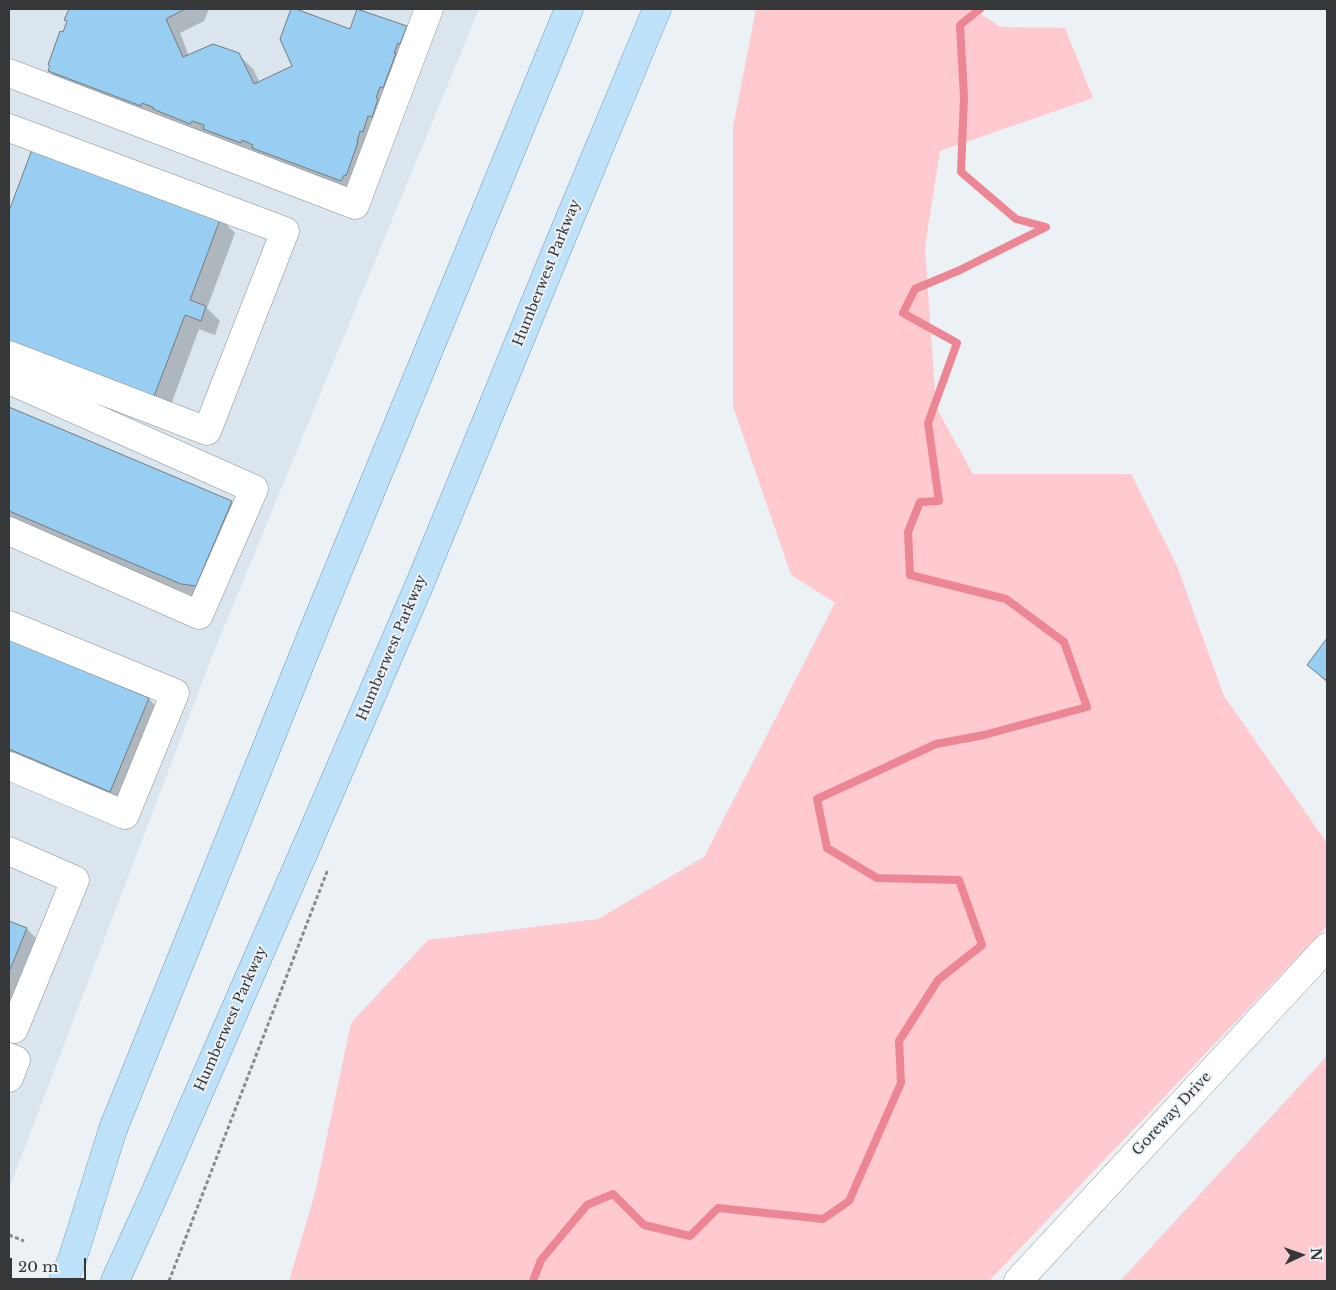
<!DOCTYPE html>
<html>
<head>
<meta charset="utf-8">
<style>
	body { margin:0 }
	#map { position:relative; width:1336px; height:1290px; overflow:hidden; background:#ecf1f5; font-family:"Libre Baskerville",serif }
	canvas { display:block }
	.frame { position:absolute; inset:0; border:10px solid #353739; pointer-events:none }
	.north { position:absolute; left:1276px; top:1230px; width:50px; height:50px; -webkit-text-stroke:4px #ecf1f5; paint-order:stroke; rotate:87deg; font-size:14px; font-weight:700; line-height:20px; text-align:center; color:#353739 }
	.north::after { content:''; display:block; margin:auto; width:18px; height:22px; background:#353739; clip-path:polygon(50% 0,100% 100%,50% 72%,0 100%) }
	.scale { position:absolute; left:10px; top:1258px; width:76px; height:22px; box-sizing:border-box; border:2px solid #353739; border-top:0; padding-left:6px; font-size:15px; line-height:18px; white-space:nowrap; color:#353739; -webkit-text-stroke:4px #ecf1f5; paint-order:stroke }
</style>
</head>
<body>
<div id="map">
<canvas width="1336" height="1290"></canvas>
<div class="frame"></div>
<div class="north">N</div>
<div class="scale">20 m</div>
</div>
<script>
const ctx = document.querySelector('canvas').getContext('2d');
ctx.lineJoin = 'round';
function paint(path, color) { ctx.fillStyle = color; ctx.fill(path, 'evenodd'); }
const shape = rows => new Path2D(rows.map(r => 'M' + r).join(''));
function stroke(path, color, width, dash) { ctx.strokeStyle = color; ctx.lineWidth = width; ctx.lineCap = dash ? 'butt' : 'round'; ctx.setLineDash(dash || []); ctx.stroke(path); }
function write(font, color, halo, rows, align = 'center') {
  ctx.font = font + ' "Libre Baskerville",serif'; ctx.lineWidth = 4; ctx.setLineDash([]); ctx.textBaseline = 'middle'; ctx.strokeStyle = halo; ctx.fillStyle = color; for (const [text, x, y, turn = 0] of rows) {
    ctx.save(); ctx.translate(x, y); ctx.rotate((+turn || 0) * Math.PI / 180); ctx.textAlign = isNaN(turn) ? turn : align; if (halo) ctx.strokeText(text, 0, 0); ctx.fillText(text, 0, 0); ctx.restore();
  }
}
const built = shape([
	[9,9,479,9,213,654,9,1189]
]);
const green = shape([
	[756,9,973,9,1001,27,1065,28,1093,98,940,151,925,247,936,407,973,474,1131,474,1177,566,1224,696,1327,843,1327,926,989,1281,289,1281,315,1193,351,1023,428,940,598,919,704,857,835,603,791,575,733,406,733,127],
	[1327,1056,1327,1281,1120,1281]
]);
const shadow = shape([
	[70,9,209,9,204,21,180,33,189,56,238,54,253,69,260,83,294,67,281,39,293,9,350,30,406,27,421,42,356,195,64,86,50,71,68,22,66,20],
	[34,148,220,218,235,233,207,308,220,321,215,335,199,329,168,413,9,353,9,215],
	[9,408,231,502,246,517,197,598,9,519],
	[9,640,149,699,163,713,125,806,9,757],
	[1327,640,1327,683,1308,665],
	[9,922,27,929,41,943,9,1018]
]);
const stream = shape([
	[533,1281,541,1260,587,1205,613,1194,644,1225,690,1236,718,1208,823,1219,849,1201,901,1083,899,1041,938,980,982,945,959,880,877,878,827,848,817,799,936,744,984,735,1087,707,1064,642,1006,599,910,575,908,532,920,502,939,501,928,423,957,343,903,313,915,289,960,270,1046,227,1016,219,961,172,964,97,960,25,980,9]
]);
const building = shape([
	[69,9,185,9,166,19,183,57,213,44,239,53,254,84,292,66,280,39,291,9,296,9,350,29,357,9,407,26,400,44,398,43,394,53,396,53,383,88,380,87,376,98,378,99,372,117,368,116,363,132,360,131,357,142,358,142,346,176,344,175,341,181,252,148,253,145,242,140,241,143,203,129,204,125,192,121,190,124,153,109,153,107,142,103,141,106,48,71,50,66,48,65,60,31,63,32,67,21,64,20,69,9],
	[33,147,221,217,190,300,206,306,201,321,185,315,153,399,9,345,9,211,33,147],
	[9,407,232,501,196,586,181,584,9,511,9,407],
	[1327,638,1327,681,1307,665,1327,638],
	[9,639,149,698,110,792,9,749,9,639],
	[9,921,27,928,9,972,9,921]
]);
const path = shape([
	[9,1235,24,1241],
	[169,1281,328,869]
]);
const minor = shape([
	[9,73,355,205,429,9],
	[9,128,285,231,207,431,9,355],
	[9,380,254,489,199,615,9,531],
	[9,625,175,693,125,815,9,766],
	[9,851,75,880,14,1029,9,1027],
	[9,1057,16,1060,9,1078],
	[1018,1281,1327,947]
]);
const major = shape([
	[63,1281,73,1257,113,1129,319,617,569,9],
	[115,1281,151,1202,304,852,421,581,560,242,657,9]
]);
const streetNames = [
	["Humberwest Parkway",547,273,-68],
	["Humberwest Parkway",392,648,-67],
	["Humberwest Parkway",231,1019,-66],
	["Goreway Drive",1172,1114,-47]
];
paint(built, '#dae5ee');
paint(green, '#fec9cf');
paint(shadow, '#0003');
stroke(stream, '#ec8694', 8);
paint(building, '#97cef1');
stroke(building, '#767b7e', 1);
stroke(minor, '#8c9194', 29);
stroke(major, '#719ab4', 29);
stroke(path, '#878b8e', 3, [4, 2.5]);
stroke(minor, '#fff', 28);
stroke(major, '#bee2fa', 28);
write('14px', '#353739', '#ecf1f5', streetNames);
</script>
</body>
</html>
